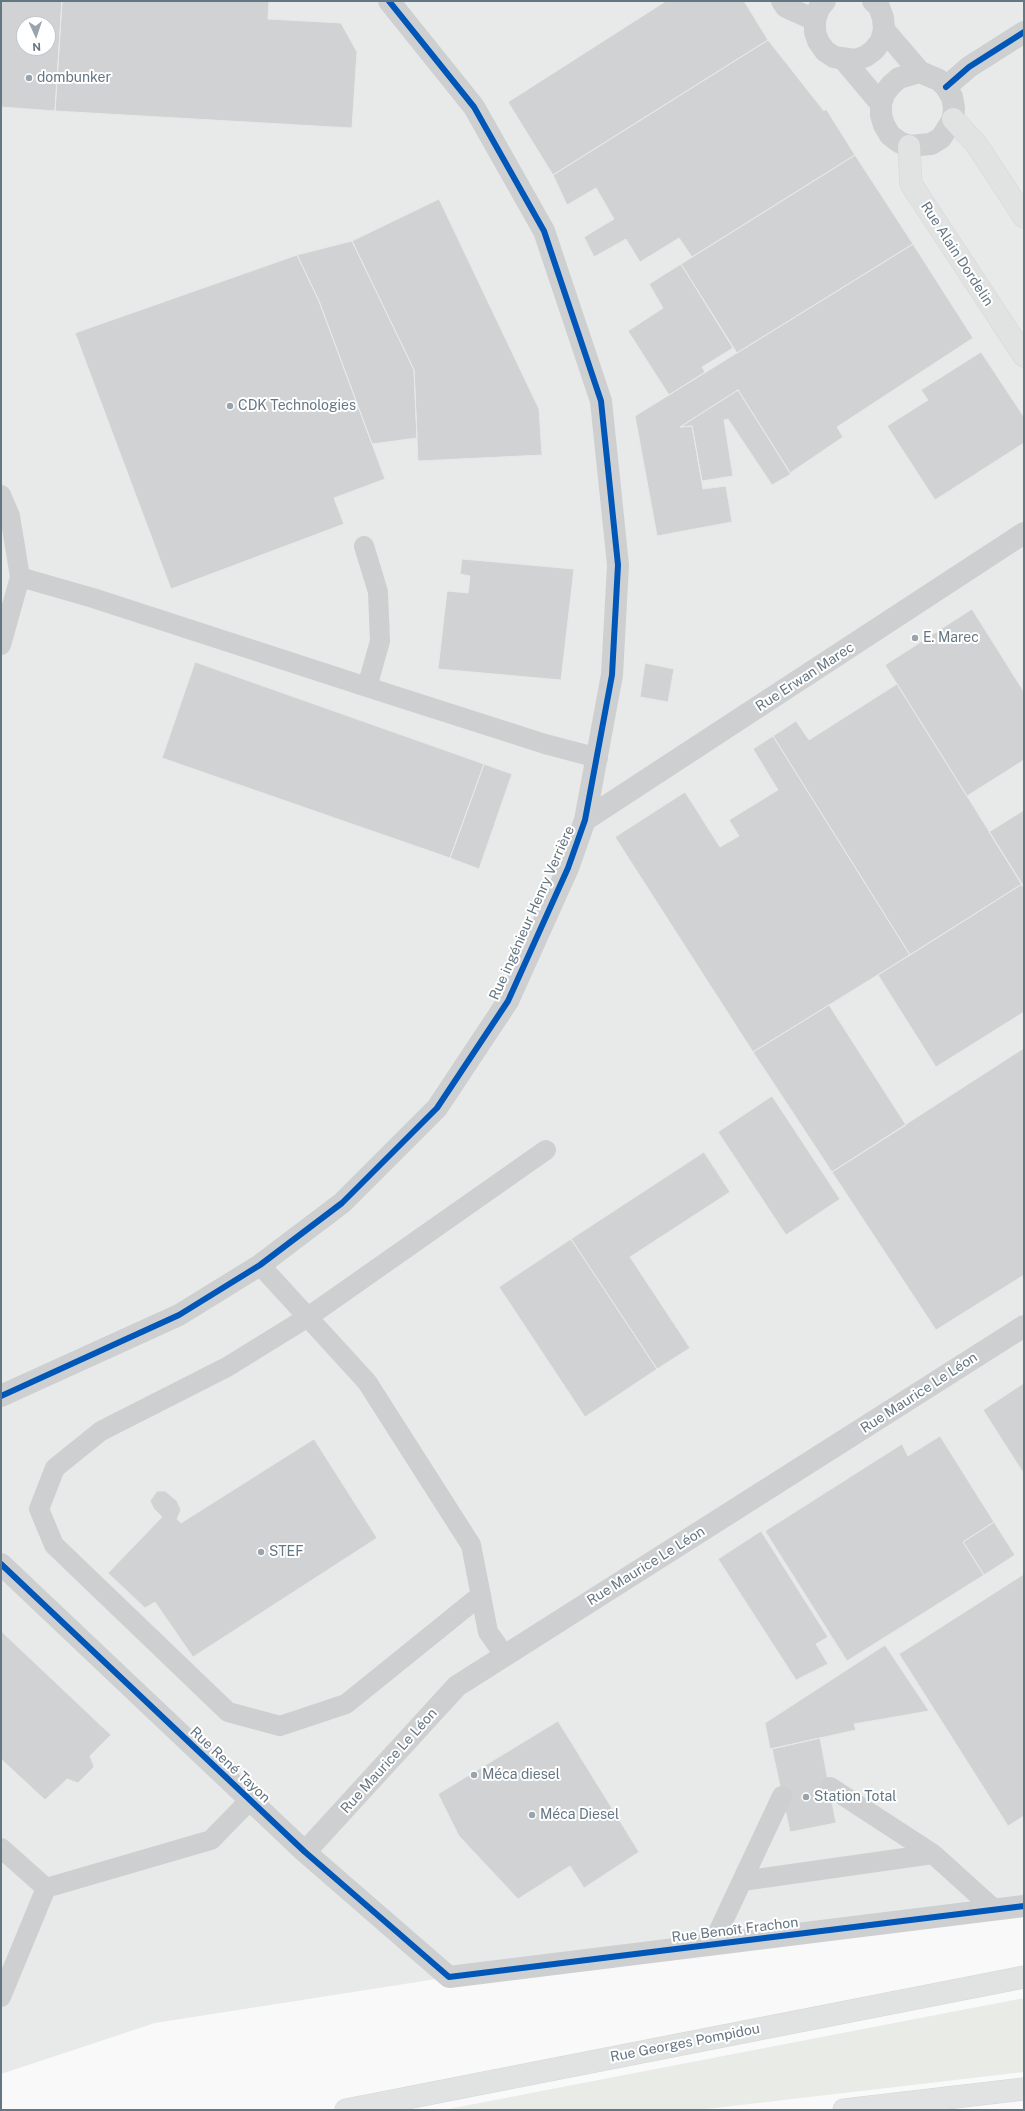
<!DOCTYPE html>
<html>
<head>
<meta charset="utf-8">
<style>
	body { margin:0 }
	#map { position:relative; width:1025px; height:2111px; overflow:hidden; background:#f9f9f9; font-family:"Public Sans",sans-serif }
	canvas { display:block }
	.frame { position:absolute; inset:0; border:2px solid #657683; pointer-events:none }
	.north { position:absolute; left:16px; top:16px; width:40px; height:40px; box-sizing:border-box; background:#fff; border:1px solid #c1c8cd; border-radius:50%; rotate:177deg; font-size:11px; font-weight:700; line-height:16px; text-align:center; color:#657683 }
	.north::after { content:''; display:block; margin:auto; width:14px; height:18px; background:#99a4ac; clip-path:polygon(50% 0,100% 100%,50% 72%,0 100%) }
</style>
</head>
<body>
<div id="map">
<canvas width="1025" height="2111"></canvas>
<div class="frame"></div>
<div class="north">N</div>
</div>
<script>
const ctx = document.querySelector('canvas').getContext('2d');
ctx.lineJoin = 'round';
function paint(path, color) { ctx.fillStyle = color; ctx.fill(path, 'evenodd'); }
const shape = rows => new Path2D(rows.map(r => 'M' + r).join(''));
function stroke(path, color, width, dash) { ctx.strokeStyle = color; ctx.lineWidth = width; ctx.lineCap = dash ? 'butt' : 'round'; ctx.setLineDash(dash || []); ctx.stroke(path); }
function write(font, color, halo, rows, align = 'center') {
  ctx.font = font + ' "Public Sans",sans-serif'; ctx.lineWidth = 4; ctx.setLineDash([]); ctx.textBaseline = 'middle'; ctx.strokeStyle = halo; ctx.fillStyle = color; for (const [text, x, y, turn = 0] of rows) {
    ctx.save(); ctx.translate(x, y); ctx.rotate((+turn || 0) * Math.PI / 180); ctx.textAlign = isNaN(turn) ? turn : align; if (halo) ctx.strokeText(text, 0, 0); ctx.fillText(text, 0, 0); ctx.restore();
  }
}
const built = shape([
	[1,1,1024,1,1024,1906,449,1977,155,2023,1,2074],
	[24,24,48,24,48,48,24,48]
]);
const green = shape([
	[1024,1998,1024,2072,698,2110,443,2110]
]);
const building = shape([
	[1,1,62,1,55,111,1,107,1,1],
	[24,24,48,24,48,48,24,48,24,24],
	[62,1,269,1,268,19,341,23,357,52,352,128,55,111,62,1],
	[666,1,744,1,768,40,553,175,508,102,666,1],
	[768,40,824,111,826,109,855,155,692,257,679,238,640,262,626,239,594,257,584,237,614,219,596,188,567,205,553,175,768,40],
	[855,155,913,244,737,353,681,264,855,155],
	[439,199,539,409,542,455,418,461,414,370,352,241,439,199],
	[352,241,414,370,417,438,372,444,319,301,297,255,352,241],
	[913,244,973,338,837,427,843,437,790,473,738,390,680,427,692,426,703,489,726,486,732,522,657,536,635,416,913,244],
	[297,255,319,301,385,479,334,498,344,524,171,589,75,333,297,255],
	[681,264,733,348,702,367,705,372,669,395,628,331,663,308,649,284,681,264],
	[981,352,1024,417,1024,443,935,500,887,426,928,400,921,390,981,352],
	[738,390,791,474,772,485,728,419,724,420,733,476,702,481,692,426,680,427,738,390],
	[462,559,574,569,561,680,438,669,447,591,468,593,470,576,460,574,462,559],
	[972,609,1024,692,1024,760,967,796,885,665,972,609],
	[195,662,484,764,450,858,162,758,195,662],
	[645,663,674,669,668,702,640,697,645,663],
	[897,684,1022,884,910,955,773,736,796,721,809,740,897,684],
	[773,736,910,955,753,1052,615,837,685,792,720,847,739,836,729,820,778,790,753,749,773,736],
	[484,764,512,774,479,869,450,858,484,764],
	[1024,810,1024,888,989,832,1024,810],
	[1022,884,1024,888,1024,1012,936,1067,878,975,1022,884],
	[829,1005,906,1125,832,1172,753,1052,829,1005],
	[1024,1048,1024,1275,936,1330,832,1172,1024,1048],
	[772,1096,840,1199,786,1235,718,1132,772,1096],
	[704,1152,730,1192,630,1257,690,1348,657,1369,571,1239,704,1152],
	[571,1239,657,1369,585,1417,499,1287,571,1239],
	[1024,1383,1024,1474,983,1410,1024,1383],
	[940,1436,994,1522,963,1542,984,1575,847,1661,765,1531,902,1444,908,1456,940,1436],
	[314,1439,377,1538,193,1657,155,1602,145,1608,108,1573,162,1517,154,1509,150,1501,157,1491,165,1491,177,1501,181,1510,177,1519,181,1523,314,1439],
	[994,1522,1015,1555,984,1575,963,1542,994,1522],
	[761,1531,828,1637,816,1644,828,1664,796,1680,718,1559,761,1531],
	[1024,1574,1024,1816,1008,1826,899,1654,1024,1574],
	[1,1631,111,1735,90,1756,94,1767,78,1783,67,1779,45,1800,1,1759,1,1631],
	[885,1645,929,1711,854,1724,856,1730,770,1749,765,1723,885,1645],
	[558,1721,639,1852,584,1888,570,1866,518,1899,459,1836,438,1794,558,1721],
	[820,1738,836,1823,790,1832,772,1749,820,1738]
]);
const lane = shape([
	[1,495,10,516,20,577,1,645],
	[364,546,378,592,380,641,367,687,545,744,598,758],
	[20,577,93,598,367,687],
	[260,1265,367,1382,471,1545,488,1632,505,1656],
	[481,1595,346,1704,280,1726,228,1712,54,1545,39,1509,55,1468,101,1431,227,1367,308,1317,546,1150],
	[830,1787,933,1854],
	[1,1848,46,1888,211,1840,250,1800],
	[742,1881,782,1796],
	[712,1945,742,1881,933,1854,995,1910],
	[1,1997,46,1888]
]);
const street = shape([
	[782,1,786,7,815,20],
	[825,1,819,8,815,20,815,32,818,41,825,51,834,57,855,60,866,56,874,50,881,41,884,30,883,18,879,7,873,1],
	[884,30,920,72],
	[844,60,881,104],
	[920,72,939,80,946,87,952,97,954,108,953,119,941,138,931,144,909,146,899,142,890,135,884,125,881,115,881,104,884,94,891,85,899,78,920,72],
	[946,87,969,67,1024,32],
	[585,820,1024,533],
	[1,1396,179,1315,260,1265,342,1203,437,1108,508,1001,568,868,585,820,612,675,618,565,601,401,544,231,474,107,389,1],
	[1,1564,305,1852,449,1977,1024,1906],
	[305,1852,457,1686,1024,1326]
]);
const secondary = shape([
	[953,119,977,145,1024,217],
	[909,146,911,184,1024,356],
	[346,2110,1024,1977],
	[844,2110,1024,2089]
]);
const cycleway = shape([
	[946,87,969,67,1024,32],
	[1,1396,179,1315,260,1265,342,1203,437,1108,508,1001,568,868,585,820,612,675,618,565,601,401,544,231,474,107,389,1],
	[1,1564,305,1852,449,1977,1024,1906]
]);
const markers = [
	[29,78,4,"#99a4ac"],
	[230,406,4,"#99a4ac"],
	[915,638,4,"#99a4ac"],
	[261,1552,4,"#99a4ac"],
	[474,1775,4,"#99a4ac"],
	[806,1797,4,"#99a4ac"],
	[532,1815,4,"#99a4ac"]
];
const poiNames = [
	["dombunker",37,78],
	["CDK Technologies",238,406],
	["E. Marec",923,638],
	["STEF",269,1552],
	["Méca diesel",482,1775],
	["Station Total",814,1797],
	["Méca Diesel",540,1815]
];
const streetNames = [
	["Rue Alain Dordelin",957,254,57],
	["Rue Erwan Marec",805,677,-33],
	["Rue ingénieur Henry Verrière",532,913,-66],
	["Rue Maurice Le Léon",919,1393,-33],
	["Rue Maurice Le Léon",646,1566,-32],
	["Rue Maurice Le Léon",389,1761,-48],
	["Rue René Tayon",230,1765,43],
	["Rue Benoît Frachon",735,1930,-7],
	["Rue Georges Pompidou",685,2043,-11]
];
paint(built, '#e8e9e9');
paint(green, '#e8ebe6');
paint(building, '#d0d2d3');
stroke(building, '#e8e8e8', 1);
stroke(secondary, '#d5d6d7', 23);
stroke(lane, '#cecfd0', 20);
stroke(street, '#cecfd0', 22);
stroke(secondary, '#e1e2e2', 22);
stroke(cycleway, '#0057b8', 6);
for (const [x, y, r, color] of markers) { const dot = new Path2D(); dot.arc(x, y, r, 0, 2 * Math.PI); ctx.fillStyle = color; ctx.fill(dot); stroke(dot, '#fff', 1.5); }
write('14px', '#657683', '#fff', poiNames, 'left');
write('14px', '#657683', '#fff', streetNames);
</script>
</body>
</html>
